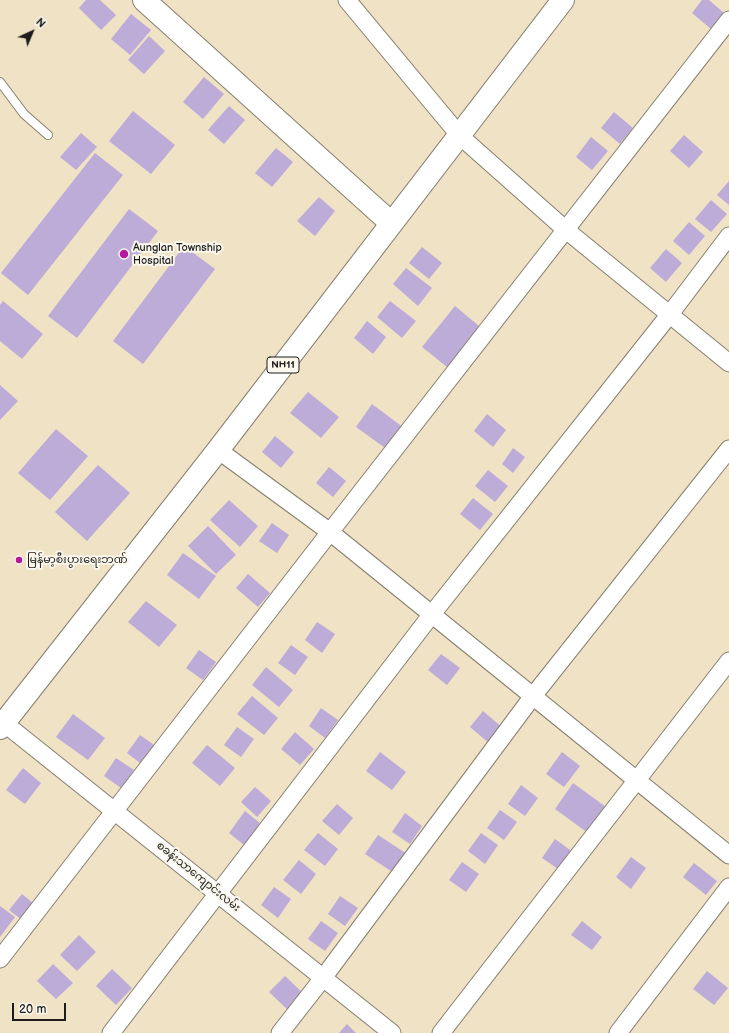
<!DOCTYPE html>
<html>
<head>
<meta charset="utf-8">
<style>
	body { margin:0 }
	#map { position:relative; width:729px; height:1033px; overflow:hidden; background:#f0e2c4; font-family:"Balsamiq Sans",sans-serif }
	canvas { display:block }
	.north { position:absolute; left:12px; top:12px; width:40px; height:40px; -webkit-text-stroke:3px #fbf7ec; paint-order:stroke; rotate:44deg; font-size:11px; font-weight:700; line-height:16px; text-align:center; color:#1c1c1c }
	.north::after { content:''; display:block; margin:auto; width:14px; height:18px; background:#1c1c1c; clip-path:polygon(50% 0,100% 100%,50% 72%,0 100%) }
	.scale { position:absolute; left:12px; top:1003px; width:54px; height:18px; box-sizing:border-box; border:2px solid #1c1c1c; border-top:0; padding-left:5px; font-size:12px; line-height:14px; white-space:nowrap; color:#1c1c1c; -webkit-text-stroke:3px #fbf7ec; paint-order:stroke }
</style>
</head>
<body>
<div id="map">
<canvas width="729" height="1033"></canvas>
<div class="north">N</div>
<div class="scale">20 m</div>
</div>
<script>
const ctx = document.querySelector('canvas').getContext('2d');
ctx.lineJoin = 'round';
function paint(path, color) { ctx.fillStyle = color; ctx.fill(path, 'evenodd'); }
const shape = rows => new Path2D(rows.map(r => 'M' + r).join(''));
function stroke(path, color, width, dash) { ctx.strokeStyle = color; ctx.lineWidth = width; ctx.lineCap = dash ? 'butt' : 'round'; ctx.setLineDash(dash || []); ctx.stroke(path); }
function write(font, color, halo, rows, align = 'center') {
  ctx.font = font + ' "Balsamiq Sans","Noto Sans Myanmar",sans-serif'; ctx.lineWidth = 4; ctx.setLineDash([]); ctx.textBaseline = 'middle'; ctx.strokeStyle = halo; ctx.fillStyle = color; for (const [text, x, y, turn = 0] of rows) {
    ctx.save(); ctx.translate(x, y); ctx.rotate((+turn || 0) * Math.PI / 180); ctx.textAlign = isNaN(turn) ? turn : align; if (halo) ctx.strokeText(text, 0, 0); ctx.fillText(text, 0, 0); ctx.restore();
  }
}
const building = shape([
	[86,0,100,0,116,15,101,30,79,8],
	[702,0,709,0,724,13,711,29,692,13],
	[131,14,151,30,130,55,111,39],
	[149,36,165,51,144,74,128,60],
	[204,77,224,94,203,119,183,102],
	[229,106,245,120,224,144,208,130],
	[133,111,175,145,151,174,109,141],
	[614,112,633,128,620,144,601,128],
	[81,133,97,147,76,170,60,157],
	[684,135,703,152,689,168,670,151],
	[591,137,608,151,592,170,576,157],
	[276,148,293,162,272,187,255,173],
	[95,153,123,175,28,295,1,273],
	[729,181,729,205,717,195],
	[319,197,335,211,315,236,297,221],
	[711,200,727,214,711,232,695,219],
	[129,209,158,231,77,338,48,316],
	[689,222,705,236,689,255,673,241],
	[184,246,215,269,143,364,113,341],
	[422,247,442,263,429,279,409,263],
	[666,249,682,263,666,282,650,268],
	[406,268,432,288,418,306,393,284],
	[3,301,43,334,22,359,0,341,0,305],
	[390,301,416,321,402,338,377,317],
	[455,306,485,331,452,371,422,347],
	[367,321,386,337,373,354,354,338],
	[0,385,18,401,0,420],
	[308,392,339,417,321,438,290,413],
	[372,404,404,428,388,450,356,427],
	[487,414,506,430,493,447,474,431],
	[56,429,88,456,50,500,18,473],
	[275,436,294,452,281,468,262,452],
	[513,448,525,457,513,473,502,464],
	[98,465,130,493,87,541,55,512],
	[329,467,346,481,333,497,316,483],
	[488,470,508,486,495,502,475,486],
	[473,498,493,514,480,530,460,514],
	[229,500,258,526,240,547,210,520],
	[272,523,289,535,277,553,259,541],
	[208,526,236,555,216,574,188,546],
	[183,553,216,576,199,599,167,575],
	[248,574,270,593,258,607,236,588],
	[146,601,177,625,159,647,128,622],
	[317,622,335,634,322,653,305,640],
	[291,645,308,657,295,675,278,663],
	[199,650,216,662,203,680,186,668],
	[441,654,460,668,447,685,428,670],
	[266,667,293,690,279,707,252,685],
	[252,696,278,718,264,735,237,714],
	[321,708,338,720,325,738,309,726],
	[483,711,503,728,490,744,470,727],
	[73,714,105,738,88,760,56,737],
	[237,727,254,739,241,757,224,745],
	[295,732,314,749,300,765,281,749],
	[140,735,157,747,144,766,127,753],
	[207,745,235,768,220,786,192,763],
	[380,752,406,772,392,790,366,771],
	[562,752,580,766,564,787,546,774],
	[116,758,134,770,121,788,104,776],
	[23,768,41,783,25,804,6,790],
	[573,783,606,807,588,833,555,809],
	[521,785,538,798,525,816,508,804],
	[255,787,271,801,257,817,241,802],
	[337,804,353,818,339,835,322,821],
	[500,810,517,822,504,840,487,828],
	[245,811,260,823,244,845,229,833],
	[405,813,422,826,410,844,392,832],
	[318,833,338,849,325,866,304,850],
	[481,833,498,845,485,864,468,851],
	[378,835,407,854,394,873,365,854],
	[555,839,577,855,564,873,542,858],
	[631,857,646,868,631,889,616,877],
	[299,860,316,874,301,894,283,880],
	[462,862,479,874,466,892,449,880],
	[694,863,717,881,706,895,683,877],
	[274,887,291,899,278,918,261,905],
	[22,894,39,908,26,923,9,910],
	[340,896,358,908,345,926,328,914],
	[0,906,15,917,0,937],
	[321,921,338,933,325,951,308,939],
	[582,921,602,937,592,950,571,935],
	[79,935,96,952,77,971,60,955],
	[53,964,73,983,56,999,37,981],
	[112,969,132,988,116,1005,96,986],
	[707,971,728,988,714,1005,693,989],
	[285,976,305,995,289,1011,269,992],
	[347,1024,356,1033,339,1033]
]);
const lane = shape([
	[0,82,24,114,48,135]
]);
const street = shape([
	[347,0,460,136,566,230,729,363],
	[218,450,330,532,729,855],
	[4,723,392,1033],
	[0,959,330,532,729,20],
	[111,1033,432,614,670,314,729,236],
	[280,1033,323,978,533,696,729,449],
	[441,1033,729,661],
	[618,1033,729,887]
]);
const primary = shape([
	[144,0,391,223]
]);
const highway = shape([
	[0,728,218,450,563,0]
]);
const markers = [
	[124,254,5,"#b5179e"],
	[19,560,4,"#b5179e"]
];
const shields = [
	[283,365,32]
];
const shieldNames = [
	["NH11",283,365]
];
const poiNames = [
	["Aunglan Township",133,248],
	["Hospital",133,261],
	["မြန်မာ့စီးပွားရေးဘဏ်",27,560]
];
const streetNames = [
	["စခန်းသာကျောင်းလမ်း",198,877,39]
];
paint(building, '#bdabd8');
stroke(lane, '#867f70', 10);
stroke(street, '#867f70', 19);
stroke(primary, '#867f70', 24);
stroke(highway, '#867f70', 24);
stroke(lane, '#fff', 8);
stroke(street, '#fff', 17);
stroke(primary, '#fff', 22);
stroke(highway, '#fff', 22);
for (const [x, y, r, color] of markers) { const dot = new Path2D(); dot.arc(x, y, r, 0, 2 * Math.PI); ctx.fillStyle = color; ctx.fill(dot); stroke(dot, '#fbf7ec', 1.5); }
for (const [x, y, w] of shields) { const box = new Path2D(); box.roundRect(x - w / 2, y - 8, w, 16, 3); ctx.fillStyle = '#fbf7ec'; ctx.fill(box); stroke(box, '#1c1c1c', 1); }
write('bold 10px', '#1c1c1c', null, shieldNames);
write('11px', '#1c1c1c', '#fbf7ec', poiNames, 'left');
write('11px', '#1c1c1c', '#fbf7ec', streetNames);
</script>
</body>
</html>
